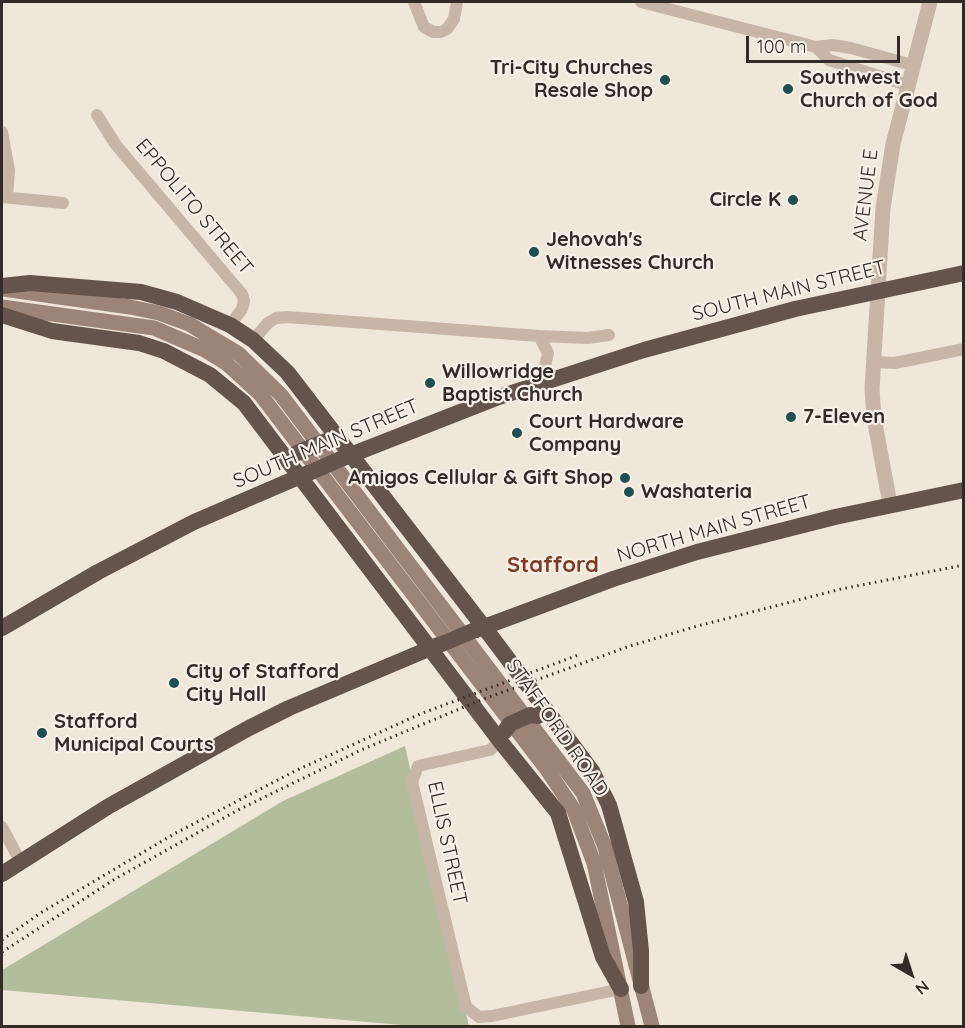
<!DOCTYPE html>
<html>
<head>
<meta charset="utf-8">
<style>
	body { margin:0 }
	#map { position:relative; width:965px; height:1028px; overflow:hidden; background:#f0e6da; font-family:Quicksand,sans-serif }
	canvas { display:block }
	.frame { position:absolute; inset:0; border:3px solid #342b27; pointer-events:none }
	.north { position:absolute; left:881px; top:944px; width:60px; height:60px; -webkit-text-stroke:4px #f8f0e6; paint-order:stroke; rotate:141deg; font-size:16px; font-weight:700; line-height:24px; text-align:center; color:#342b27 }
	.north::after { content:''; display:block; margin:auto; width:21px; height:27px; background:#342b27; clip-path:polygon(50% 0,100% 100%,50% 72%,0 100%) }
	.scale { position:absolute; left:746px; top:36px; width:154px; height:27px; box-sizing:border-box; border:3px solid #342b27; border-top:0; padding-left:8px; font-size:18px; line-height:21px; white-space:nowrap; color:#342b27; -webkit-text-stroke:4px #f8f0e6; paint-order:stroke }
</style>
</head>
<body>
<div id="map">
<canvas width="965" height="1028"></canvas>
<div class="frame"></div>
<div class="north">N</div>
<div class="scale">100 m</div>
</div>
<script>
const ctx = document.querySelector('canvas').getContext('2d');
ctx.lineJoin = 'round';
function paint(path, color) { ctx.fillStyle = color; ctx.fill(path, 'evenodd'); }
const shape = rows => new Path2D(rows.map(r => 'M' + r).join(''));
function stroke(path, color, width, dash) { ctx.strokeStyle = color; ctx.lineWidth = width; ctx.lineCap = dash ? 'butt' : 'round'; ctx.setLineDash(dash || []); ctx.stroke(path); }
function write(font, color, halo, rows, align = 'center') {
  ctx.font = font + ' Quicksand,sans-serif'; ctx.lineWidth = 4.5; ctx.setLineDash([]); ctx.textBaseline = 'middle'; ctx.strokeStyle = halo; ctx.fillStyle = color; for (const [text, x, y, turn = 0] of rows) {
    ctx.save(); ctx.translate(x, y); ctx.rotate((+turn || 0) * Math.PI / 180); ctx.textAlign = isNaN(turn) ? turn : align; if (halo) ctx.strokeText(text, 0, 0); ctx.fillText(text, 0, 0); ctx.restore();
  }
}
const green = shape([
	[405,746,469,1026,413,1026,2,990,2,970,283,801]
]);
const minor = shape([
	[414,2,424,27,433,32,441,32,447,29,454,19,457,2],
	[641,2,816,47,833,45,851,48,912,65],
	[816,47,829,60,907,85],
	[97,115,116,145,242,294,244,301,242,309,230,325],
	[2,132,9,170,7,197],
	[2,197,63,203],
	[539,336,548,353,541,383],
	[253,340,268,323,276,318,287,317,539,336,588,338,609,335],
	[873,362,895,363,964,349],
	[500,741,490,750,418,766,412,782,466,1007,479,1017,492,1016,621,989],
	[2,827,20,861]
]);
const tertiary = shape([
	[890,504,874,418,872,389,883,208,893,144,930,2]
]);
const secondary = shape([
	[3,289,130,307,159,313,189,324,239,354,281,395,583,793,605,847,652,1026],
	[2,307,154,328,205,350,226,363,260,394,548,771,574,810,594,863,628,1026]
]);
const trunk = shape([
	[2,286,30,283,141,292,177,302,230,325,253,340,287,372,493,639,592,771,609,805,636,902,641,951,641,986],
	[2,315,52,331,139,343,164,351,210,375,244,403,500,741,558,813,603,957,621,989],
	[343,458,496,398,644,350,795,309,964,273],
	[2,628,98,572,194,522,308,473],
	[476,630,613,579,697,552,835,517,964,490],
	[2,874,109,806,249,728,289,708,438,645]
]);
const rail = shape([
	[2,940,42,912,174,834,295,771,420,714,581,654],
	[2,952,115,879,238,810,361,750,481,700,630,646,694,627,841,589,964,565]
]);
const trunkBridge = shape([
	[297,453,326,441],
	[309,473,343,458],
	[442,644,475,630],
	[505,731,510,724,530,715,538,716]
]);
const markers = [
	[665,80,6,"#1f4f53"],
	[788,89,6,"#1f4f53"],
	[793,200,6,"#1f4f53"],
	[534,252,6,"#1f4f53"],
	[430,383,6,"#1f4f53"],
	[791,417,6,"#1f4f53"],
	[517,433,6,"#1f4f53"],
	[625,478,6,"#1f4f53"],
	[629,492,6,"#1f4f53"],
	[174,683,6,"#1f4f53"],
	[42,733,6,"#1f4f53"]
];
const poiNames = [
	["Tri-City Churches",653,68,"right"],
	["Resale Shop",653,91,"right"],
	["Southwest",800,78],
	["Church of God",800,101],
	["Circle K",781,200,"right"],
	["Jehovah's",546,240],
	["Witnesses Church",546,263],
	["Willowridge",442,372],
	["Baptist Church",442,395],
	["7-Eleven",803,417],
	["Court Hardware",529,422],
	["Company",529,445],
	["Amigos Cellular & Gift Shop",613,478,"right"],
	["Washateria",641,492],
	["City of Stafford",186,672],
	["City Hall",186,695],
	["Stafford",54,722],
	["Municipal Courts",54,745]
];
const streetNames = [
	["AVENUE E",866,195,-83],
	["EPPOLITO STREET",194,207,50],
	["SOUTH MAIN STREET",789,291,-14],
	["SOUTH MAIN STREET",326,444,-23],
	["NORTH MAIN STREET",714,529,-16],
	["STAFFORD ROAD",557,728,55],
	["ELLIS STREET",447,843,78]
];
const quarterNames = [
	["Stafford",553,565]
];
paint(green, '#b2be9b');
stroke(minor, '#c7b6a7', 12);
stroke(tertiary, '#c7b6a7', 15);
stroke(secondary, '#9b8578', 15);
stroke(trunk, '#64544c', 16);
stroke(rail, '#342b27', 3, [1.5, 4.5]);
stroke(trunkBridge, '#64544c', 16);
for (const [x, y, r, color] of markers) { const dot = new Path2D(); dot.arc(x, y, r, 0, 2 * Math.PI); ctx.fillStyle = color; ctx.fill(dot); stroke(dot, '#f8f0e6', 2); }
write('bold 20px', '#342b27', '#f8f0e6', poiNames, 'left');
write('20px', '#342b27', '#f8f0e6', streetNames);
write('bold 22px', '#7e3a24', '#f8f0e6', quarterNames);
</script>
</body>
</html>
